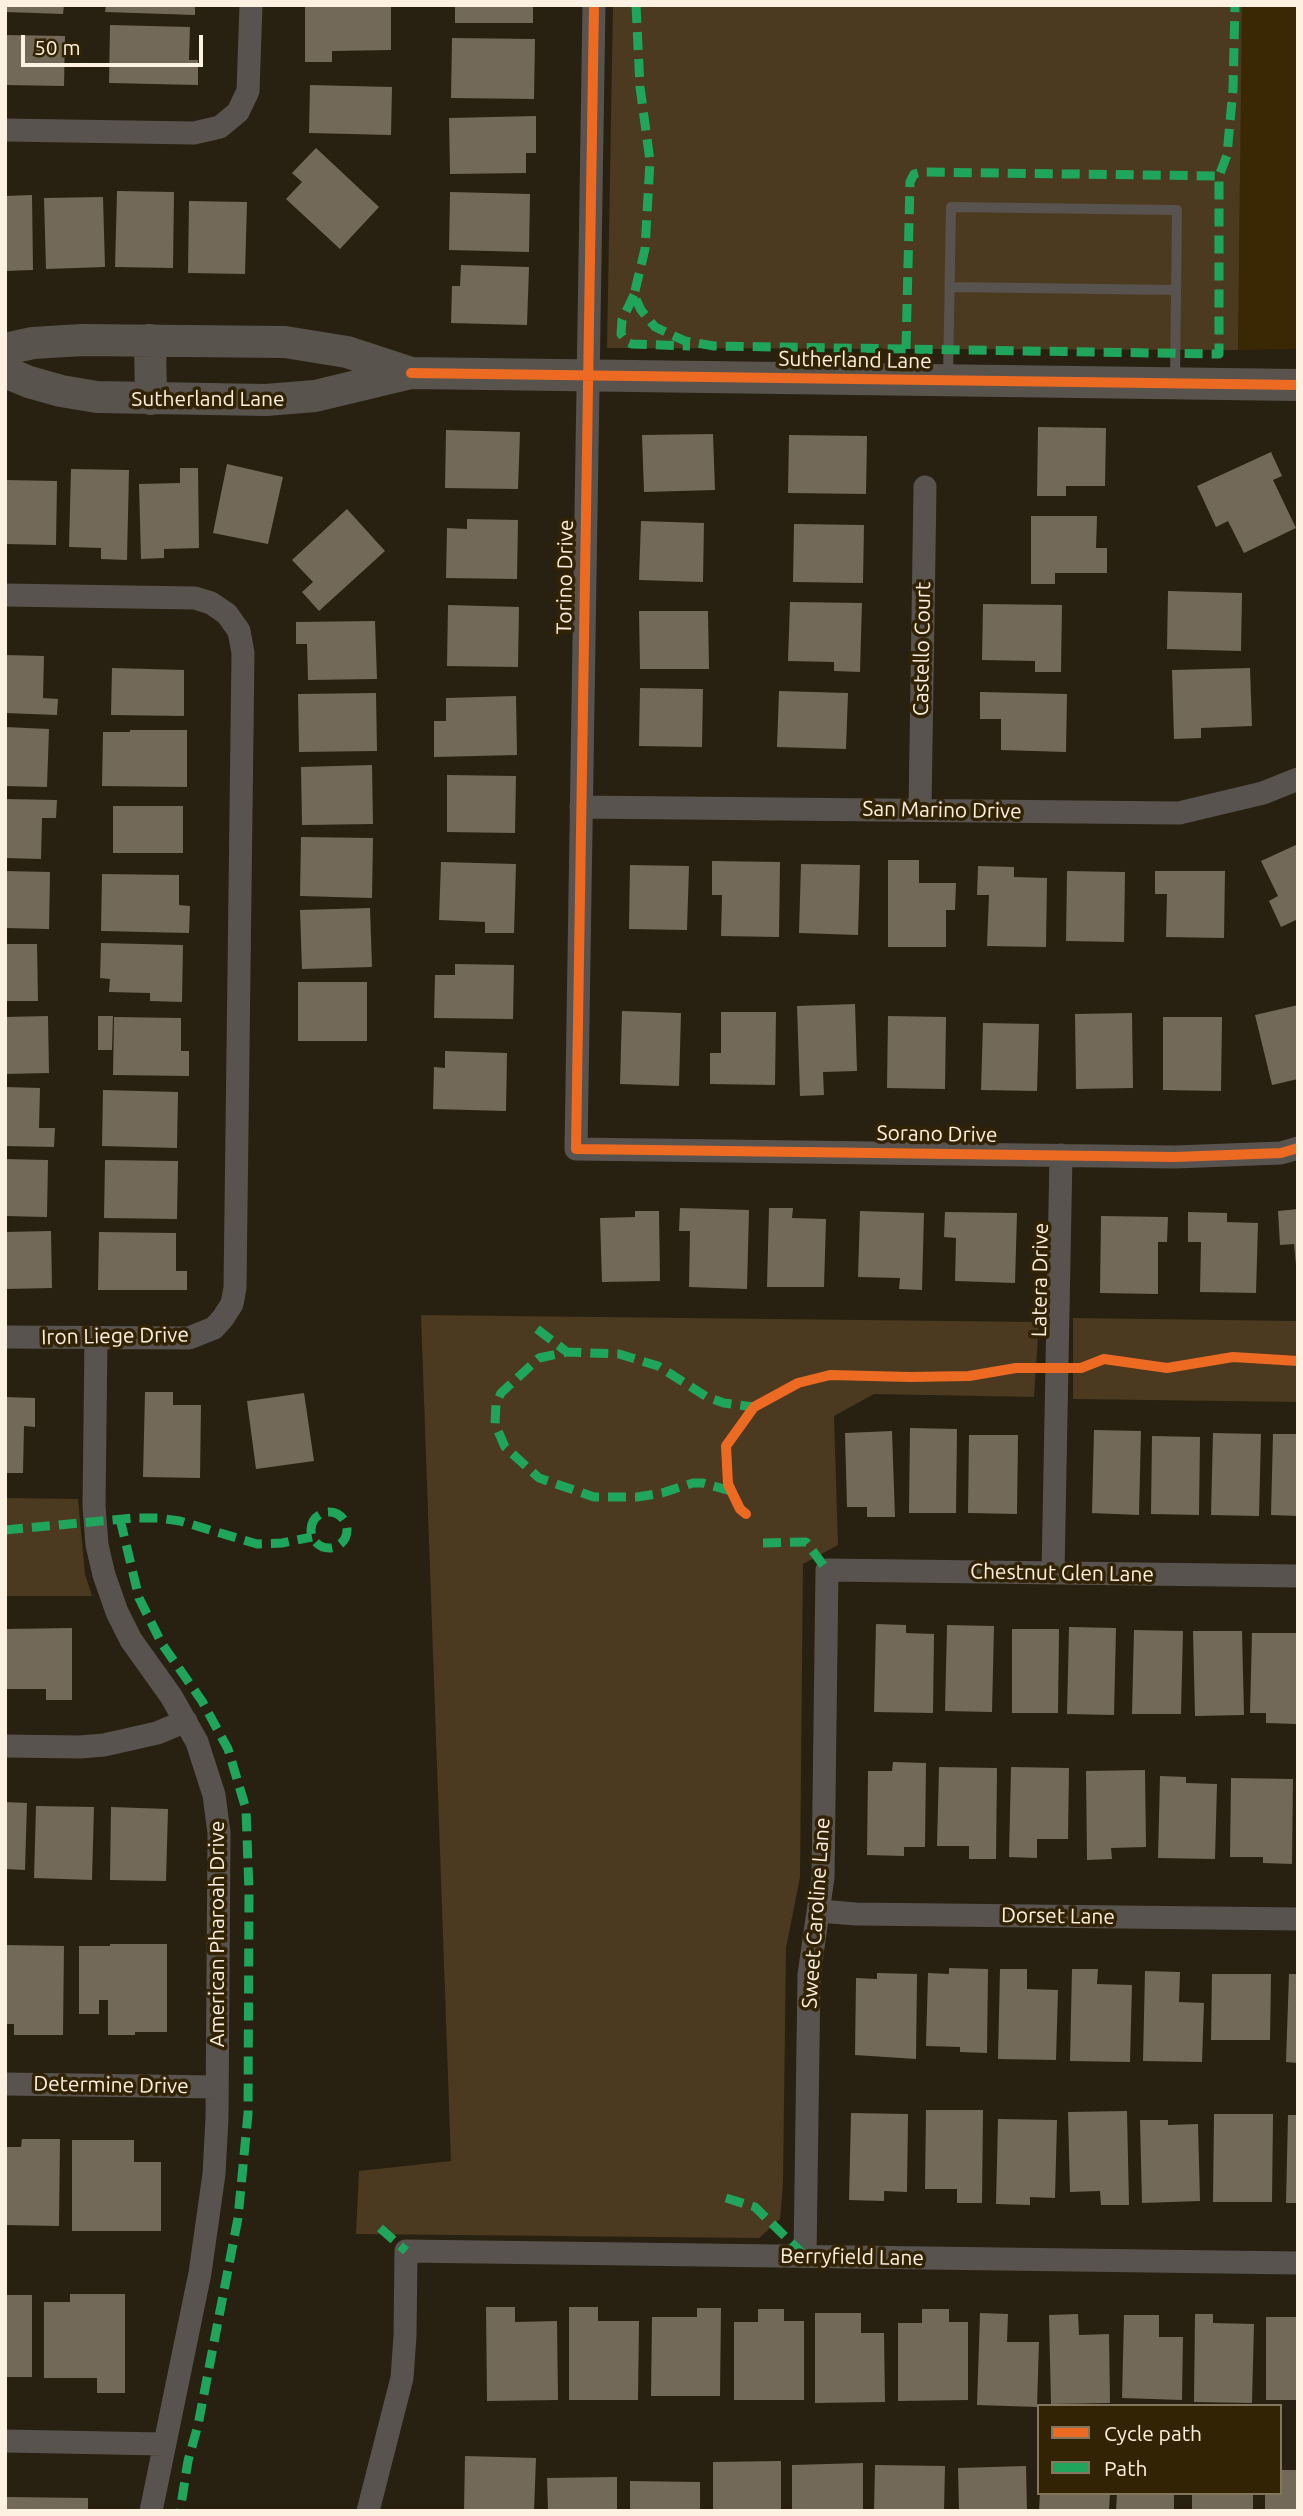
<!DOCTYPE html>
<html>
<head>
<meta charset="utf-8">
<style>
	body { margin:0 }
	#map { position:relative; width:1303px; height:2516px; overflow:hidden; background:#282010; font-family:Ubuntu,sans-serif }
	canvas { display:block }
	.frame { position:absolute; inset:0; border:7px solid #fdf2e1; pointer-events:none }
	.legend { position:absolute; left:1037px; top:2404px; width:245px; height:91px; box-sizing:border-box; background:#332305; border:2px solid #84765d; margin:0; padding:9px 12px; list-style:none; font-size:21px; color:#fdf2e1 }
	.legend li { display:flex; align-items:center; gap:14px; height:35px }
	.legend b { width:35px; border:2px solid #84765d }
	.scale { position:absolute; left:21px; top:35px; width:182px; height:32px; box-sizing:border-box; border:4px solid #fdf2e1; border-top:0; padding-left:9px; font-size:21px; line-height:24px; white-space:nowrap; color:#fdf2e1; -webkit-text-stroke:5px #332305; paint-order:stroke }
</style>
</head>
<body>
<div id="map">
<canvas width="1303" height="2516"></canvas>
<div class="frame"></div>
<ul class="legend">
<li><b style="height:9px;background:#ed6a23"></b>Cycle path</li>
<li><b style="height:9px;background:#20a55d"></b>Path</li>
</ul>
<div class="scale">50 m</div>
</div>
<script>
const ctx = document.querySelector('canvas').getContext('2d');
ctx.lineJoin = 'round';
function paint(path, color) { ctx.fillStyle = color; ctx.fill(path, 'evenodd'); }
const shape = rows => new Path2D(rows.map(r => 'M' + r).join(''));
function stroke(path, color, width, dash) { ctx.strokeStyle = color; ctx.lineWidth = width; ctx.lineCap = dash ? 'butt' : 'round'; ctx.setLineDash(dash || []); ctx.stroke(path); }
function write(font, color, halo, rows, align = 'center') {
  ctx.font = font + ' Ubuntu,sans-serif'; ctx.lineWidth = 7; ctx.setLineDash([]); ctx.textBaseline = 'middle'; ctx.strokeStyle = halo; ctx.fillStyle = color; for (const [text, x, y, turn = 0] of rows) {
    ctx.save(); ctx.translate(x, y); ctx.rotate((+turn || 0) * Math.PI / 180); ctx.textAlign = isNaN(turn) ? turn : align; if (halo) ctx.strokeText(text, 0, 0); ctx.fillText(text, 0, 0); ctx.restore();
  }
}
const built = shape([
	[1242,5,1298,5,1298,349,1238,350]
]);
const green = shape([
	[613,5,1242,5,1238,350,607,348],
	[421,1315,1039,1322,1034,1397,874,1394,834,1416,838,1545,803,1564,800,1877,786,1948,783,2183,780,2219,759,2238,356,2234,359,2171,451,2161],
	[1073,1318,1298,1321,1298,1402,1073,1399],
	[5,1498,78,1499,85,1574,92,1596,5,1596]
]);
const building = shape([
	[5,5,64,5,63,14,5,12],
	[106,5,195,5,195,15,105,12],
	[305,5,391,5,391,50,332,51,332,62,305,62],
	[455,5,533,5,533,23,455,23],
	[110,25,190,27,189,60,198,60,198,85,109,83],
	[5,35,65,36,64,86,5,85],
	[452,38,535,39,534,99,451,98],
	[310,85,392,87,391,135,309,133],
	[536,116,536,153,526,153,526,173,450,174,449,118],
	[316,148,379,207,340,249,286,199,302,182,292,173],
	[117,191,174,192,173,268,115,267],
	[450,192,530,194,529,252,449,250],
	[32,195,33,270,5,271,5,196],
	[103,197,105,267,46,269,44,198],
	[189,201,247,202,245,274,188,273],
	[461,265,529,267,527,325,451,323,452,286,460,286],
	[1038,427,1106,428,1105,486,1066,486,1066,496,1037,496],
	[446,430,520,432,518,489,445,488],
	[713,434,715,490,644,492,642,435],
	[789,435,867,436,866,494,788,493],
	[1271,452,1282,476,1273,480,1296,528,1244,553,1228,521,1216,527,1197,486],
	[227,464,283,477,268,544,213,533],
	[180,468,198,468,199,548,164,549,164,558,141,559,139,484,180,483],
	[71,469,129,470,127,560,101,559,101,548,69,547],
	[5,480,57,481,56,545,5,544],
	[347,509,385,551,319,611,302,592,313,582,292,560],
	[1031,516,1097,516,1096,548,1107,548,1107,573,1055,573,1055,584,1031,584],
	[467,519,518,520,517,579,446,578,447,528,467,529],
	[641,521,704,523,703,582,639,580],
	[794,524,864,525,863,583,793,582],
	[1168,591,1242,593,1241,651,1167,649],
	[790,602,862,603,860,672,834,671,834,662,788,661],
	[983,604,1062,605,1061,672,1035,672,1035,661,982,660],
	[448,605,519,607,518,667,447,666],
	[639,611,708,611,709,669,640,669],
	[375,621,377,679,308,680,307,644,296,644,296,622],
	[5,655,44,656,43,698,58,699,57,715,5,713],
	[112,668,184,670,184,716,111,715],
	[1250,668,1252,726,1201,728,1201,738,1174,739,1172,670],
	[640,688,703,689,702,747,639,746],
	[779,691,848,693,846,749,777,747],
	[980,692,1067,694,1066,752,1001,750,1001,719,980,719],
	[376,693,377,751,299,752,298,694],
	[516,696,517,755,434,757,434,721,446,721,446,698],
	[5,727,49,729,47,787,5,786],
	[130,730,187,730,187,787,102,786,103,732,130,732],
	[372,765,373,824,302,825,301,767],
	[447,775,516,776,515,833,447,832],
	[5,799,57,800,56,818,42,818,41,859,5,858],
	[113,806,183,806,183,853,113,853],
	[301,837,373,838,372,898,300,896],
	[1298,844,1298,919,1281,927,1269,901,1278,896,1261,861],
	[888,860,919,860,919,883,956,883,955,910,946,910,946,947,888,947],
	[712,861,780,862,779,937,721,936,722,895,712,895],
	[441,862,516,864,514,933,485,933,485,922,439,920],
	[801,864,860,865,858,935,799,933],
	[630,865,689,866,687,930,629,929],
	[978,866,1014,867,1014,877,1047,878,1046,947,987,946,989,895,977,895],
	[5,871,50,872,49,929,5,928],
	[1067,871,1125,872,1124,942,1066,941],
	[1155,871,1225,871,1224,938,1166,937,1167,894,1155,894],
	[102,874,179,875,179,905,190,906,189,933,101,931],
	[370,908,372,967,302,969,300,910],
	[101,943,183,945,182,1002,150,1001,150,993,109,992,110,979,100,978],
	[5,944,37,944,38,1001,5,1001],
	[455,964,514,965,513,1019,434,1018,435,975,455,975],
	[298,982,367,982,367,1041,298,1041],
	[855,1004,857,1071,823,1072,824,1095,800,1096,797,1006],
	[1298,1005,1298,1079,1272,1085,1255,1015],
	[622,1011,681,1013,679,1086,620,1084],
	[721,1012,776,1012,775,1085,710,1084,710,1053,721,1053],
	[1132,1013,1133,1088,1076,1089,1075,1014],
	[48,1016,49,1073,5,1074,5,1017],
	[98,1016,113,1016,112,1050,98,1050],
	[888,1016,946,1017,945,1089,887,1088],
	[114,1017,181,1018,181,1051,189,1051,189,1076,113,1075],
	[1163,1017,1222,1017,1221,1091,1163,1090],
	[983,1023,1039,1024,1037,1091,981,1090],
	[445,1051,507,1053,506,1111,433,1109,434,1067,445,1068],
	[5,1087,40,1088,39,1128,55,1128,54,1147,5,1146],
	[103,1090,178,1092,177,1148,102,1146],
	[5,1159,48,1160,47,1217,5,1216],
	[105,1160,178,1161,177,1219,104,1218],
	[680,1208,749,1210,747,1289,689,1287,690,1231,679,1231],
	[769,1208,793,1208,792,1218,826,1219,824,1287,767,1287],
	[1298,1209,1298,1265,1296,1265,1294,1244,1280,1245,1278,1211],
	[635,1211,659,1211,660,1281,602,1282,600,1218,635,1217],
	[860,1211,924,1213,922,1290,899,1289,900,1278,858,1277],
	[945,1212,1017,1213,1015,1283,955,1281,956,1238,944,1237],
	[1188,1212,1227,1213,1227,1222,1258,1223,1256,1293,1200,1292,1201,1242,1188,1242],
	[1101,1216,1168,1217,1167,1242,1158,1242,1158,1294,1100,1293],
	[51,1231,52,1288,5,1289,5,1232],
	[99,1232,176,1233,176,1271,187,1271,187,1290,98,1290],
	[145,1392,173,1392,173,1405,201,1405,200,1478,143,1477],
	[304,1393,314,1461,256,1469,247,1401],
	[5,1397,35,1398,35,1427,24,1426,23,1473,5,1473],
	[910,1428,957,1429,956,1513,909,1513],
	[1094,1430,1141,1431,1139,1515,1092,1513],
	[892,1431,895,1517,867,1517,867,1507,847,1507,845,1433],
	[1213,1433,1261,1434,1259,1516,1211,1515],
	[1273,1434,1298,1434,1298,1516,1271,1515],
	[969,1435,1018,1435,1017,1514,968,1513],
	[1152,1436,1200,1437,1199,1515,1151,1514],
	[876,1624,906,1625,906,1633,934,1634,933,1713,874,1712],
	[947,1625,994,1626,992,1712,945,1711],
	[1069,1627,1116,1628,1114,1715,1067,1714],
	[72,1628,72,1700,46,1700,46,1689,6,1689,5,1629],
	[1012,1629,1059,1629,1058,1713,1012,1713],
	[1134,1630,1183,1631,1181,1714,1132,1714],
	[1193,1631,1242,1631,1244,1715,1195,1716],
	[1252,1633,1298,1633,1296,1724,1266,1723,1266,1713,1250,1713],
	[893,1762,926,1763,925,1847,904,1847,904,1856,867,1855,868,1771,892,1771],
	[939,1767,997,1768,996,1859,969,1859,969,1846,937,1846],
	[1011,1767,1069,1768,1068,1839,1037,1839,1037,1858,1009,1857],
	[1145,1770,1146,1847,1111,1848,1112,1859,1087,1860,1086,1771],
	[1160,1776,1186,1777,1186,1783,1217,1784,1215,1859,1158,1858],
	[1231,1778,1293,1779,1292,1864,1263,1863,1263,1857,1230,1857],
	[5,1802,27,1803,25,1870,5,1869],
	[36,1806,94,1807,92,1880,34,1878],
	[111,1807,168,1809,166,1881,110,1880],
	[110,1944,167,1944,167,2032,135,2032,135,2035,108,2035,108,2000,99,2000,99,2014,79,2014,79,1946,110,1946],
	[5,1945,64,1946,63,2035,14,2035,14,2024,5,2024],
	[949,1968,988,1969,987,2053,960,2052,960,2047,926,2046,928,1973,949,1974],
	[1000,1969,1027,1969,1027,1989,1058,1990,1056,2060,998,2059],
	[1072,1969,1098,1969,1097,1984,1132,1985,1130,2062,1070,2061],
	[1145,1971,1180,1972,1179,2002,1204,2003,1202,2062,1143,2061],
	[877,1973,917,1974,916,2059,855,2055,856,1978,877,1979],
	[1212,1974,1271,1974,1270,2040,1211,2040],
	[1289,1974,1298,1974,1298,2063,1286,2062],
	[926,2110,983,2110,982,2203,957,2203,957,2189,925,2189],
	[1127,2111,1129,2205,1101,2205,1100,2191,1070,2192,1068,2112],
	[851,2113,908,2114,907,2192,884,2191,884,2201,849,2200],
	[1214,2114,1273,2114,1272,2202,1213,2202],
	[1288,2115,1298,2115,1298,2203,1286,2203],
	[998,2119,1057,2120,1055,2198,1030,2197,1030,2205,996,2204],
	[1140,2120,1168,2120,1168,2125,1198,2124,1200,2201,1142,2203],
	[22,2139,60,2139,59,2226,5,2225,5,2147,21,2147],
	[72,2140,134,2140,134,2162,161,2162,161,2231,72,2231],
	[70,2294,125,2294,125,2393,97,2393,97,2378,44,2378,44,2302,70,2302],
	[5,2295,32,2295,32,2377,5,2377],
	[486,2307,515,2307,515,2322,557,2321,558,2400,487,2401],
	[569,2307,598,2307,598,2321,639,2321,638,2400,569,2400],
	[697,2308,721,2308,720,2396,651,2396,652,2317,697,2317],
	[758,2309,784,2309,784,2321,804,2321,804,2400,734,2400,734,2322,758,2322],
	[922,2309,949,2309,949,2322,968,2322,968,2400,898,2401,898,2323,922,2323],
	[815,2313,861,2313,861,2333,884,2333,885,2402,815,2403],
	[980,2313,1008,2314,1007,2342,1039,2342,1037,2407,977,2405],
	[1078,2314,1079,2335,1109,2334,1110,2403,1051,2404,1049,2315],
	[1195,2314,1213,2314,1213,2323,1254,2324,1252,2403,1194,2402],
	[1124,2315,1159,2315,1159,2337,1183,2337,1182,2400,1122,2398],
	[1266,2317,1298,2317,1298,2400,1266,2400],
	[465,2456,536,2458,534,2511,464,2511],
	[781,2461,781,2511,713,2511,713,2462],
	[863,2463,863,2511,792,2511,792,2465],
	[875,2465,945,2466,944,2511,874,2511],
	[1026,2466,1027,2511,959,2511,958,2468],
	[1280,2470,1298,2470,1298,2511,1265,2511,1265,2493,1280,2493],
	[617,2477,617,2511,548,2511,547,2478],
	[630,2481,700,2482,700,2511,630,2511],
	[1040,2493,1110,2493,1109,2511,1039,2511],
	[1117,2493,1174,2493,1174,2511,1116,2511],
	[1192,2493,1253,2493,1253,2511,1192,2511],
	[6,2497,88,2498,88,2511,6,2511]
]);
const lane = shape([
	[950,287,1176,290],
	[948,377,951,207,1177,210,1175,382]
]);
const street = shape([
	[594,5,576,1149,1175,1157,1281,1153,1298,1148],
	[5,130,194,133,220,127,238,112,248,91,251,5],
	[5,595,195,598,211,603,227,614,239,631,243,653,235,1288,232,1304,223,1318,214,1328,189,1338,5,1337],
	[581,807,1179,813,1263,793,1298,779],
	[920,810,925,487],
	[96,1338,94,1506,97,1545,104,1575,117,1612,131,1640,171,1696,197,1742,214,1795,219,1833,217,2118,214,2174,200,2273,151,2511],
	[1053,1573,1061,1155],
	[5,1746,80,1747,104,1745,157,1733,186,1721],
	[819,1911,856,1914,1298,1919],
	[5,2084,217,2087],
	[805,2256,809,1975,823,1877,827,1570,1298,1576],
	[5,2441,163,2444],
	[368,2511,402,2378,405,2336,406,2251,1298,2263]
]);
const secondary = shape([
	[150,340,151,399],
	[5,349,33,343,82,340,285,342,347,352,411,373],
	[5,372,29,382,61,391,97,397,266,400,315,396,411,373,1298,385]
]);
const quiet = shape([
	[636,5,640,87,650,161,645,249,634,295,641,310,655,327,685,341,714,346,1219,354,1219,176,1227,155,1233,89,1235,5],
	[634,295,622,320,621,334,627,342,632,344,690,346],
	[906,349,910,182,914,174,922,172,1219,176],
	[537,1329,567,1352],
	[731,1491,703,1483,693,1483,662,1493,637,1497,594,1497,539,1478,505,1447,495,1424,496,1404,501,1393,539,1358,567,1352,619,1354,658,1366,707,1397,724,1403,754,1407],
	'311 1530a18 18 0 1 1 36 0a18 18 0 1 1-36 0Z',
	[120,1519,139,1598,162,1644,202,1701,228,1749,246,1809,249,1892,248,2114,238,2218,198,2425,188,2461,180,2511],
	[5,1530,134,1518,158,1518,180,1521,257,1544,282,1543,312,1537],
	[763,1543,806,1542,827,1570],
	[726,2198,755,2207,805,2256],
	[380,2228,406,2251]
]);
const cycleway = shape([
	[594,5,576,1149,1175,1157,1281,1153,1298,1148],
	[411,373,1298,385],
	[746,1514,740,1509,728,1484,726,1446,754,1407,798,1383,830,1375,910,1377,969,1376,1016,1368,1081,1368,1104,1359,1167,1368,1233,1357,1298,1361]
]);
const streetNames = [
	["Sutherland Lane",855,360,1],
	["Sutherland Lane",208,399],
	["Torino Drive",565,577,-89],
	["Castello Court",922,649,-89],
	["San Marino Drive",942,810,1],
	["Sorano Drive",937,1134,1],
	["Latera Drive",1040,1280,-89],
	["Iron Liege Drive",115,1336,-1],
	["Chestnut Glen Lane",1062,1573,1],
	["Sweet Caroline Lane",816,1913,-86],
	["Dorset Lane",1058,1916,1],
	["American Pharoah Drive",217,1934,-90],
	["Determine Drive",111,2085,1],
	["Berryfield Lane",852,2257,1]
];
paint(built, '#3a2804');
paint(green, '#4b3a20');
paint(building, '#736959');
stroke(lane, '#58534e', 10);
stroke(street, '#58534e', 23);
stroke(secondary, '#58544d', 32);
stroke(quiet, '#20a55d', 9, [18, 9]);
stroke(cycleway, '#ed6a23', 10);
write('21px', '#fdf2e1', '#332305', streetNames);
</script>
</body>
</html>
